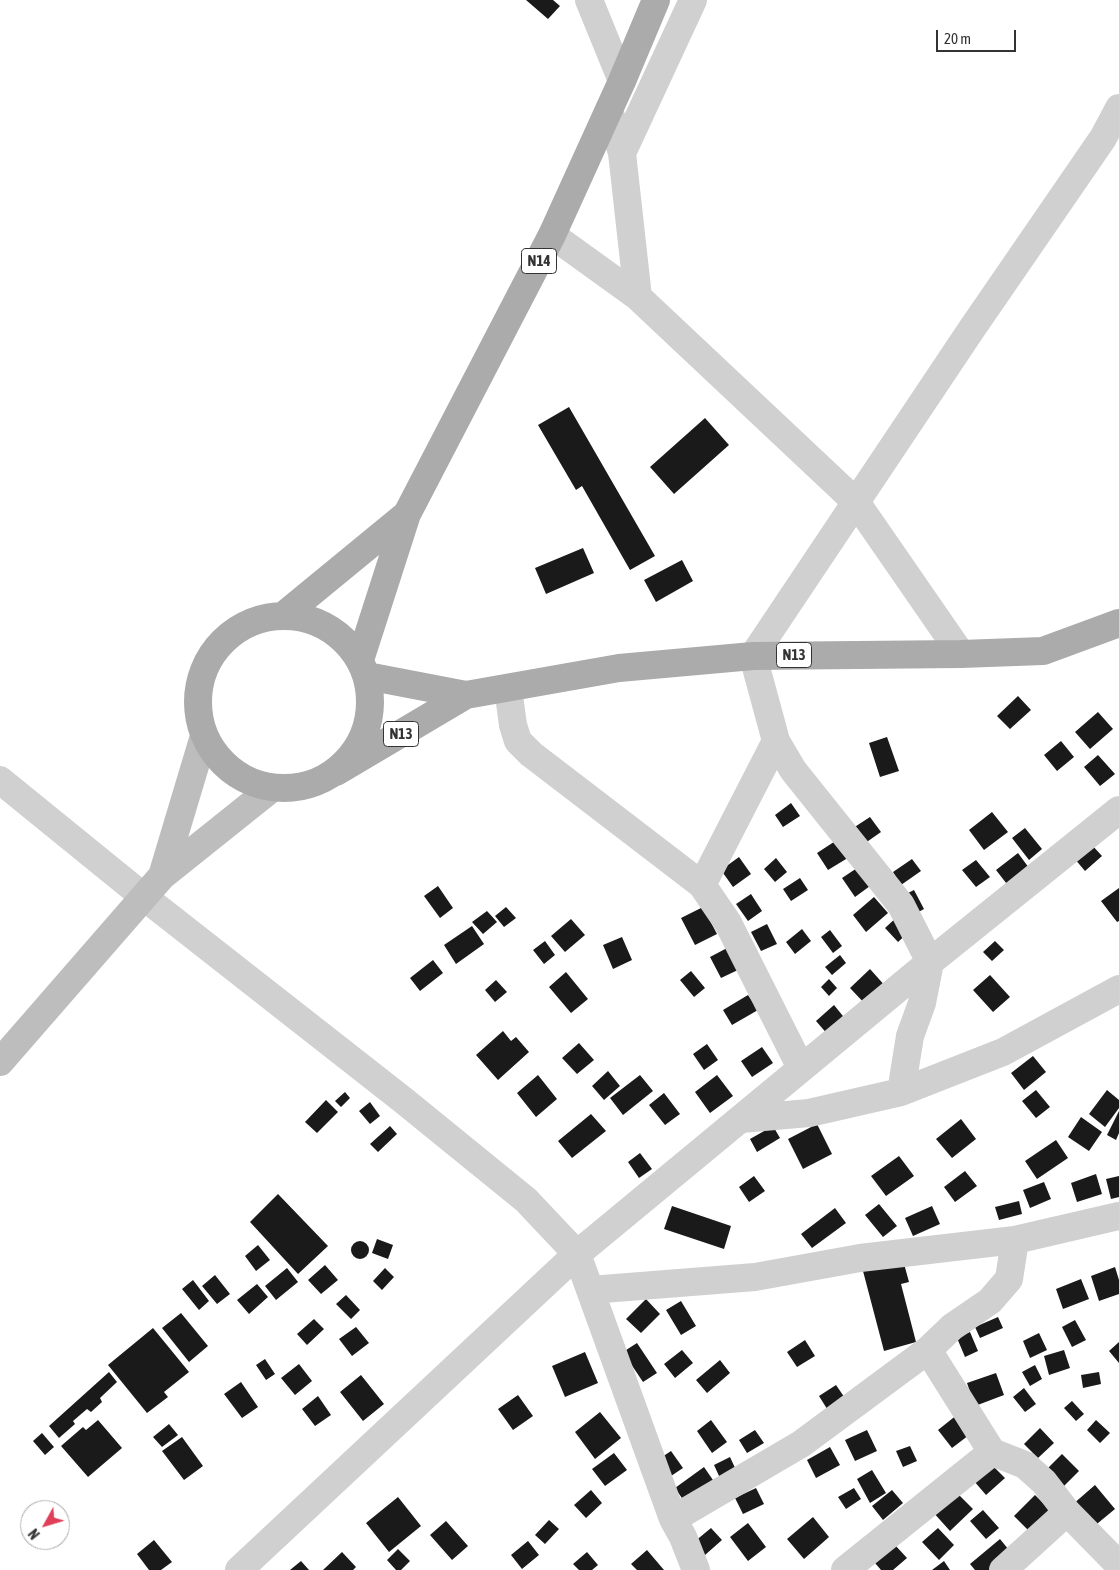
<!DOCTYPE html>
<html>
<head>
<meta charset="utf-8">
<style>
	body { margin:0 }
	#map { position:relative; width:1119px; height:1570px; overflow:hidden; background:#fff; font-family:"Asap Condensed",sans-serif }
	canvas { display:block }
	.north { position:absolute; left:20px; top:1500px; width:50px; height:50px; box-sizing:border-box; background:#fff; border:1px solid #adadad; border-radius:50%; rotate:231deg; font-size:14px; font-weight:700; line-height:20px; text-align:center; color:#333 }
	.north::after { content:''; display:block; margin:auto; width:18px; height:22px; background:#df3f58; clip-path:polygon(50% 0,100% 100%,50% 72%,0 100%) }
	.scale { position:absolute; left:936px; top:30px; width:80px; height:22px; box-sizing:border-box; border:2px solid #333; border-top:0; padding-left:6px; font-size:15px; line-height:18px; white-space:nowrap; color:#333; -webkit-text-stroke:4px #fff; paint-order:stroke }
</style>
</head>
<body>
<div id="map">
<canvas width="1119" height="1570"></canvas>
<div class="north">N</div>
<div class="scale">20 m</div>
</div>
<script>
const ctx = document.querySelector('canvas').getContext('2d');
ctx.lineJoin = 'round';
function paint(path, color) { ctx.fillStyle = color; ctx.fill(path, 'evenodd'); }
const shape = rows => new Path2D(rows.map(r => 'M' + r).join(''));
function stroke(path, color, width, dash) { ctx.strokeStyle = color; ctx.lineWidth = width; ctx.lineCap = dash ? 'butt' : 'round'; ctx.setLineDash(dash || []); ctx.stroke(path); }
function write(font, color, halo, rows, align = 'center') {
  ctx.font = font + ' "Asap Condensed",sans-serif'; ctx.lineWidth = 5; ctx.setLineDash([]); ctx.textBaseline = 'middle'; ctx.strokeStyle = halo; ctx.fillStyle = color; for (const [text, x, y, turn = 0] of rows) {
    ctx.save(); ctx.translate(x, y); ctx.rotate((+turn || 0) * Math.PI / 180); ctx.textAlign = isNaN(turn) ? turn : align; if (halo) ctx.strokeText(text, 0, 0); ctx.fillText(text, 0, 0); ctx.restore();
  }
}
const building = shape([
	[526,0,553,0,560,6,548,19],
	[569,407,655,556,630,570,582,486,576,490,538,425],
	[705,418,729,445,674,494,650,467],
	[583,548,594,573,546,594,535,568],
	[682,560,693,581,656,602,644,580],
	[1018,696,1031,710,1010,729,997,716],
	[1098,712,1113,729,1090,749,1075,732],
	[887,737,899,771,880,777,869,743],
	[1061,741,1074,757,1057,771,1044,755],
	[1098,755,1115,774,1100,786,1084,767],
	[791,803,800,816,783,827,775,815],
	[992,812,1008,832,984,850,969,830],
	[870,817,881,832,861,846,850,830],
	[1025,828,1042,849,1029,860,1012,838],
	[840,838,851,856,828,870,817,853],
	[1091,844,1102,856,1085,871,1074,858],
	[1018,853,1032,872,1010,888,996,870],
	[739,857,751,874,733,887,721,870],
	[776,858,787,872,775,882,764,869],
	[912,859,921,871,901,885,893,872],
	[976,860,990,877,976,887,962,870],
	[857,868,870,886,855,897,842,878],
	[800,878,808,890,791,901,783,889],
	[438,886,453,908,440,918,424,896],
	[1119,888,1119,921,1117,922,1101,901],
	[914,890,924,909,913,915,902,896],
	[751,894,762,911,748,921,736,904],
	[874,897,888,913,866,932,853,915],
	[506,907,516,918,504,927,495,916],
	[703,907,717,934,695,945,681,918],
	[487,911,497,922,483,934,472,922],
	[898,916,911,930,898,942,885,928],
	[571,919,585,935,565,952,551,936],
	[767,924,777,944,761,951,751,932],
	[472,926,484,944,456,964,444,945],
	[802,929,811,941,795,954,786,942],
	[830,930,842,946,833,953,821,937],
	[622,937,632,960,613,969,603,945],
	[545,941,555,955,544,964,533,950],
	[995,941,1004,950,992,961,983,952],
	[729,947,740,969,721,978,710,957],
	[840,955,846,963,832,975,825,967],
	[433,960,443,973,420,991,410,978],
	[870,969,887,988,867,1006,850,988],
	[691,971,705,988,694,997,680,980],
	[566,972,588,999,571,1013,549,987],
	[990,975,1010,997,993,1012,973,990],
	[829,979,837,988,829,996,821,987],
	[496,980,507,992,495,1002,485,990],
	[748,995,758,1010,732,1025,723,1010],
	[834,1005,847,1021,829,1036,816,1021],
	[503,1031,511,1041,516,1037,529,1052,498,1080,476,1055],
	[579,1043,594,1060,577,1074,562,1058],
	[707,1044,718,1060,704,1070,693,1054],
	[762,1047,773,1063,752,1077,741,1061],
	[1033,1056,1046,1072,1024,1090,1011,1073],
	[608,1071,620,1086,604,1100,592,1086],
	[538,1075,557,1099,536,1117,517,1093],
	[640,1075,653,1091,623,1115,610,1098],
	[717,1075,733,1096,710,1113,695,1092],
	[1036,1090,1050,1107,1036,1118,1022,1101],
	[1107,1090,1119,1100,1119,1108,1105,1127,1089,1114],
	[345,1092,350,1098,341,1107,335,1101],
	[664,1093,680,1114,665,1125,649,1105],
	[326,1100,338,1112,317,1133,305,1122],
	[370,1102,380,1116,370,1124,359,1111],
	[1119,1111,1119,1133,1116,1140,1107,1135],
	[591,1114,606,1131,572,1158,558,1141],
	[1081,1117,1102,1132,1089,1151,1068,1137],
	[961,1119,976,1139,952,1158,936,1139],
	[817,1124,832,1154,803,1169,788,1139],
	[390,1126,397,1134,378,1152,370,1144],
	[773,1126,780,1138,757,1152,750,1139],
	[1056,1140,1068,1158,1037,1179,1025,1161],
	[640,1153,652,1169,639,1178,628,1162],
	[899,1156,914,1176,886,1196,871,1176],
	[965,1171,977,1186,955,1202,944,1187],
	[1096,1174,1102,1194,1077,1202,1071,1183],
	[754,1176,765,1191,749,1202,739,1187],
	[1119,1176,1119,1197,1111,1199,1106,1179],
	[1044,1182,1051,1199,1030,1208,1023,1190],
	[278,1194,328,1246,298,1274,250,1222],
	[1019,1201,1022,1214,999,1220,995,1207],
	[879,1204,897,1226,883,1237,865,1215],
	[672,1206,731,1226,724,1249,664,1229],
	[932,1206,940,1224,913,1236,905,1218],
	[835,1208,846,1223,812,1248,801,1234],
	[377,1239,393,1245,388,1259,372,1253],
	'351 1250a9 9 0 1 1 18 0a9 9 0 1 1-18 0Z',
	[258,1245,270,1260,256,1271,245,1256],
	[903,1260,909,1282,901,1284,916,1342,884,1351,863,1271],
	[325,1265,338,1280,321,1294,308,1280],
	[1115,1267,1119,1280,1119,1294,1099,1301,1091,1276],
	[287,1268,298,1282,276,1300,265,1286],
	[385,1268,394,1277,382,1290,373,1281],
	[215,1275,230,1294,217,1304,202,1286],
	[1081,1279,1089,1299,1063,1309,1056,1289],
	[193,1280,209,1301,199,1310,182,1289],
	[257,1284,268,1297,249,1314,237,1300],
	[346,1295,360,1310,351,1319,336,1304],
	[646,1299,660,1314,641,1333,626,1319],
	[681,1301,696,1326,681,1335,666,1310],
	[181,1313,208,1346,189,1362,162,1328],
	[998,1317,1003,1328,980,1338,975,1327],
	[314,1319,324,1329,307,1345,297,1334],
	[1075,1320,1086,1340,1072,1347,1062,1327],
	[356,1327,369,1343,352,1356,339,1339],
	[153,1328,189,1372,164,1392,168,1397,147,1413,108,1365],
	[970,1332,978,1351,965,1357,957,1338],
	[1039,1333,1047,1350,1030,1358,1023,1341],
	[805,1340,815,1356,797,1367,787,1352],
	[1119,1342,1119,1363,1109,1351],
	[637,1343,657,1373,643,1382,623,1352],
	[682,1350,693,1363,675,1378,664,1364],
	[1064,1350,1070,1368,1049,1375,1044,1356],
	[585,1352,598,1383,565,1397,552,1366],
	[265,1359,275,1374,266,1380,256,1365],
	[720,1360,730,1373,707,1393,696,1380],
	[299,1364,312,1381,295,1395,281,1378],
	[1035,1365,1042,1379,1030,1386,1022,1372],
	[109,1372,117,1382,100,1398,102,1402,91,1412,87,1409,73,1421,75,1424,59,1438,49,1426],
	[1099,1372,1101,1384,1083,1388,1081,1375],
	[996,1373,1004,1395,975,1406,967,1383],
	[361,1375,384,1404,363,1421,340,1392],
	[241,1382,258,1407,242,1418,224,1394],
	[836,1385,847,1401,829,1412,819,1396],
	[1024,1388,1036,1404,1025,1412,1013,1397],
	[518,1395,533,1416,513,1430,498,1409],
	[318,1396,331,1415,315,1426,302,1409],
	[1072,1401,1084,1414,1076,1421,1064,1408],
	[600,1412,621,1438,595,1459,575,1432],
	[958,1414,973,1432,952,1448,938,1430],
	[98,1420,122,1448,88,1477,61,1446,83,1427,86,1430],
	[711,1420,727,1442,712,1453,697,1431],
	[1096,1420,1110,1433,1100,1443,1087,1430],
	[169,1424,178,1435,162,1447,153,1437],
	[1040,1428,1054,1443,1038,1458,1024,1444],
	[755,1430,764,1443,747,1453,739,1440],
	[867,1430,877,1451,855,1461,845,1440],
	[42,1433,54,1447,45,1455,33,1441],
	[182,1437,203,1466,184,1480,162,1451],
	[910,1446,917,1461,903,1467,896,1451],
	[830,1447,840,1465,816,1478,807,1460],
	[671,1451,683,1468,668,1478,656,1461],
	[614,1453,627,1470,605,1486,592,1469],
	[1062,1454,1079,1471,1061,1489,1044,1472],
	[730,1457,736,1470,720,1478,714,1465],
	[992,1465,1005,1478,986,1495,974,1481],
	[704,1467,715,1483,686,1504,675,1488],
	[872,1470,886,1493,870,1503,857,1479],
	[1095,1485,1115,1509,1092,1528,1072,1505],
	[756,1488,764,1504,743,1514,735,1498],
	[854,1488,861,1499,846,1509,838,1497],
	[591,1490,602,1503,586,1518,574,1505],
	[892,1490,903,1503,883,1520,872,1506],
	[954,1490,973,1509,950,1531,932,1511],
	[1035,1495,1052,1512,1031,1533,1014,1516],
	[398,1497,421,1526,389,1552,366,1523],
	[983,1510,999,1528,986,1539,970,1521],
	[813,1517,829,1537,804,1559,787,1539],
	[549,1520,559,1529,545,1544,535,1535],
	[446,1521,468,1546,452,1560,430,1535],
	[748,1523,766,1547,748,1561,730,1537],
	[711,1528,722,1540,705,1555,694,1542],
	[938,1528,954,1545,939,1560,922,1542],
	[1000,1539,1013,1555,995,1570,975,1570,970,1564],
	[154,1540,172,1562,161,1570,149,1570,137,1554],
	[528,1541,539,1555,522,1569,511,1555],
	[895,1545,907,1558,893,1570,881,1570,875,1563],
	[398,1549,410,1561,401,1570,396,1570,387,1560],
	[647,1550,664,1570,637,1570,631,1564],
	[342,1552,356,1567,353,1570,323,1570],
	[587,1552,598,1565,592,1570,579,1570,573,1564],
	[301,1561,309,1570,290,1570],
	[944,1561,950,1570,932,1570]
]);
const minor = shape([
	[589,0,622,81],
	[609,110,622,153,638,297],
	[622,153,693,0],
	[552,235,638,297,856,502,961,654],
	[508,688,513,725,518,741,531,754,702,885,728,923,801,1068],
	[776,741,793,770,901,905,930,962,922,1003,910,1036,901,1092],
	[0,780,144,897,403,1100,526,1200,577,1254,673,1519],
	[702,885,776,741,753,656,971,330,1103,138,1119,108],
	[741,1119,809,1113,901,1092,1003,1052,1119,989],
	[590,1290,755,1277,860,1258,1015,1240,1119,1216],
	[928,1350,992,1452,1025,1465,1044,1482,1067,1512,1119,1565],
	[239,1570,577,1254,930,962,1119,810],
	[696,1570,683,1537,673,1519,801,1444,928,1350,952,1327,990,1301,1009,1279,1015,1240],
	[845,1570,992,1452],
	[1003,1570,1067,1512]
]);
const secondary = shape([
	[162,876,204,736],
	[0,1062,162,876,272,788]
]);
const primary = shape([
	[284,615,407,514],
	'198 702a86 86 0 1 1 172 0a86 86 0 1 1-172 0Z',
	[360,660,407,514,552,235,622,81,656,0],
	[367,676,466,695],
	[336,772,466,695,619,668,753,656,961,654,1043,651,1119,623]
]);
const shields = [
	[539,261,35],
	[794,655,35],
	[401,734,35]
];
const shieldNames = [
	["N14",539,261],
	["N13",794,655],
	["N13",401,734]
];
paint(building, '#1a1a1a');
stroke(minor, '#d0d0d0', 28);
stroke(secondary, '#bdbdbd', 28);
stroke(primary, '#ababab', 28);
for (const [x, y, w] of shields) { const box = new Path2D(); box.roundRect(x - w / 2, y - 12.5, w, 25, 4); ctx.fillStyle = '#fff'; ctx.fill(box); stroke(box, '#333', 1); }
write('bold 15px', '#333', null, shieldNames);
</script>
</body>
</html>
